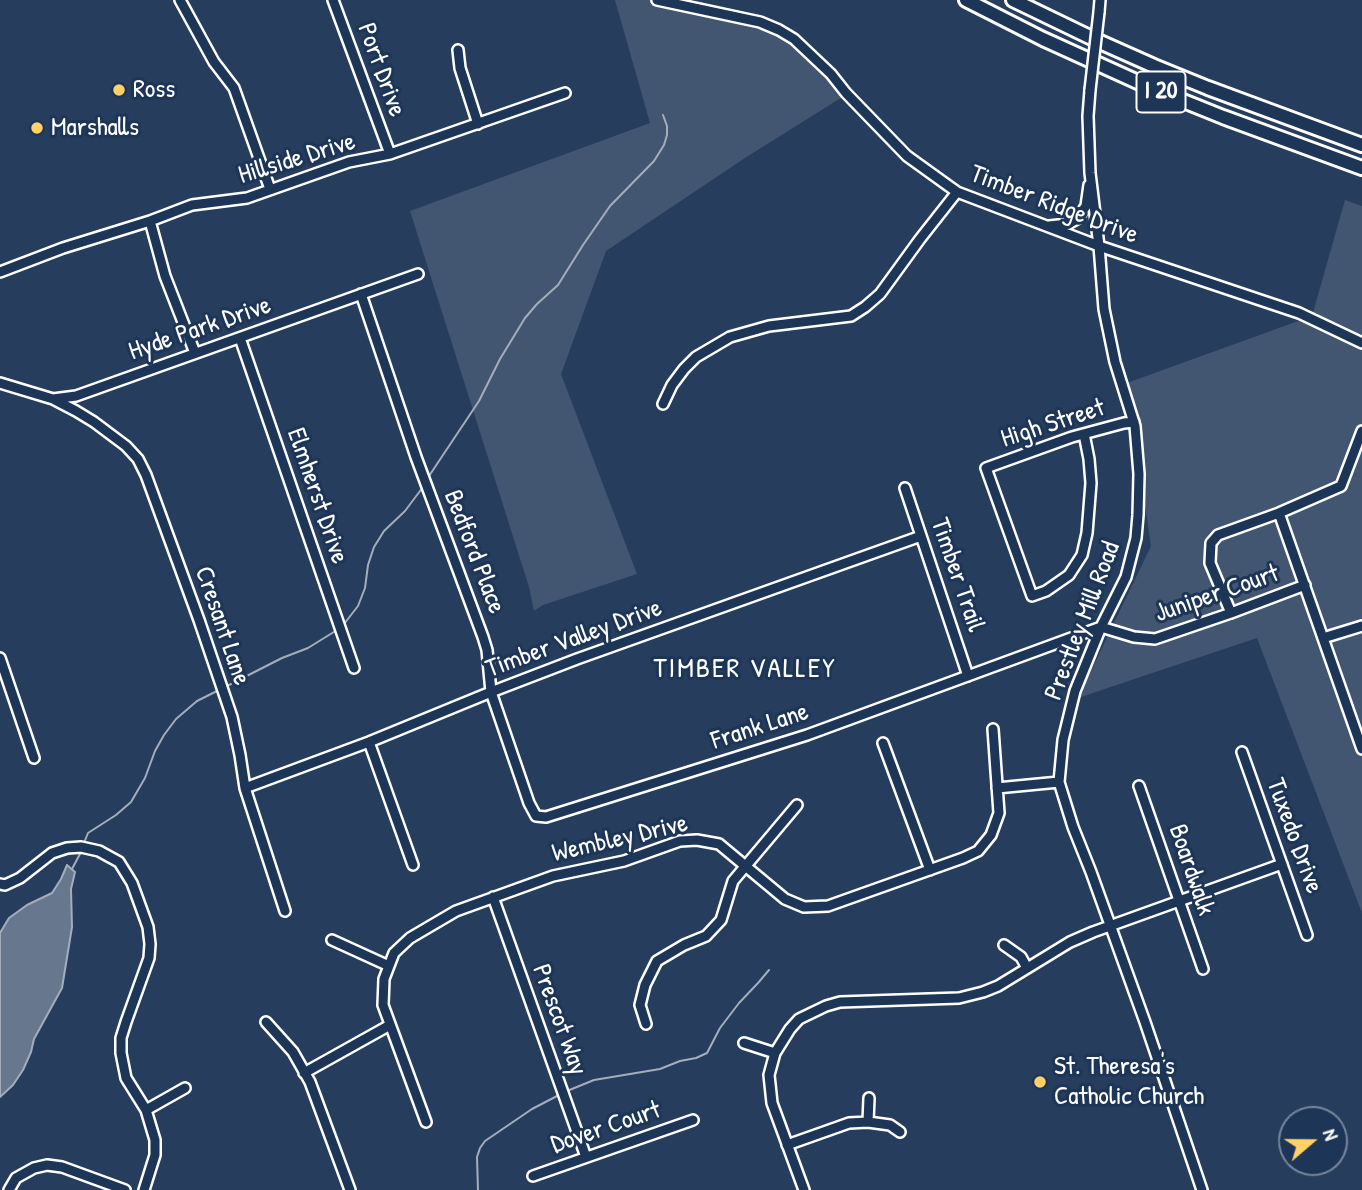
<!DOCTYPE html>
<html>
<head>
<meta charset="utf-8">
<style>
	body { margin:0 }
	#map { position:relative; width:1362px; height:1190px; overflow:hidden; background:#263d5e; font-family:"Patrick Hand",sans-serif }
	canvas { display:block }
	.north { position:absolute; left:1278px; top:1106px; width:70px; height:70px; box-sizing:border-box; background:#1d3557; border:2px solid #77869a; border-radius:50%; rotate:70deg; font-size:19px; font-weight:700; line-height:28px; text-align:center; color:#fff }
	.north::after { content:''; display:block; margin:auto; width:24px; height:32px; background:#ffd166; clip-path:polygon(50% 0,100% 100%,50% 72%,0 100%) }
</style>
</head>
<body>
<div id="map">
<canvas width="1362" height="1190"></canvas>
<div class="north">N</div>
</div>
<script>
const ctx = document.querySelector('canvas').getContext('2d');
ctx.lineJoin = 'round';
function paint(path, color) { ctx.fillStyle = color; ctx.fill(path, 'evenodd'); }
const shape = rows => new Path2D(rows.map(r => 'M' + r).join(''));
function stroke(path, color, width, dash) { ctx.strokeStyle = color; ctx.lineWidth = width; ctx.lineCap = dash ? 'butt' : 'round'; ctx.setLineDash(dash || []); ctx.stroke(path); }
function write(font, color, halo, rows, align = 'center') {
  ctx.font = font + ' "Patrick Hand",sans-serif'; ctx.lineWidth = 6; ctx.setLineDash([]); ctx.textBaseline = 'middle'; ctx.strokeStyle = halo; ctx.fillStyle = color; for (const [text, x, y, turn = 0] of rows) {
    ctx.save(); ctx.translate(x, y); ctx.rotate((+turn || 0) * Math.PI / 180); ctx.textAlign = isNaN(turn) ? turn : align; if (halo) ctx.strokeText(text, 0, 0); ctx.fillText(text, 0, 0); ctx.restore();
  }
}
const green = shape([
	[615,0,657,0,760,22,794,39,844,96,745,158,606,251,561,374,637,574,543,605,534,611,529,587,410,211,650,123],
	[1345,200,1362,206,1362,913,1257,638,1078,698,1151,546,1127,383,1312,316]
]);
const water = shape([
	[67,865,75,872,71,889,72,927,62,988,34,1039,31,1052,23,1070,13,1085,0,1097,0,933,9,918,27,905,52,893,61,879,67,865]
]);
const stream = shape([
	[427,479,479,401,500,359,525,318,537,304,558,285,583,245,610,206,654,161,664,145,667,135,667,126,663,115],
	[344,624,358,606,365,588,368,565,374,547,384,531,405,511,423,487],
	[227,686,282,658,308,648,337,630],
	[84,843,88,833,116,815,131,802,145,778,155,751,164,735,176,719,197,701,219,690],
	[72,869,81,852],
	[567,1091,594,1080,660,1069,680,1061,696,1058,707,1053,720,1028,739,1003,758,983,769,970],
	[478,1190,477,1157,480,1148,485,1141,532,1109,559,1095]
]);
const minor = shape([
	[180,0,214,62,234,88,270,189],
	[333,0,390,154],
	[657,0,760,22,779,30,794,39,831,74,846,93,907,156,957,192,1099,246,1299,313,1362,343],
	[1099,12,1100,0],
	[458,50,460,68,478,124],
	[1090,90,1088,116,1090,173,1099,246,1104,309,1115,362,1135,426,1139,474,1138,515,1136,538,1126,577,1101,627,1075,691,1063,740,1059,782,1073,827,1091,872,1145,1022,1202,1190],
	[150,221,165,276,195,353],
	[1049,226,1068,224,1077,219,1086,206,1089,185],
	[0,272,63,248,150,221,192,205,247,198,349,162,390,154,565,93],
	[361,294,416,457,483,637,487,650,491,692,529,803,536,816,546,817,807,735,1101,627,1134,637,1155,639,1231,613,1305,585],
	[240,338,354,668],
	[0,383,53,399,76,411,94,422,126,446,138,459,146,475,199,620,232,717,240,755,245,788,285,911],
	[53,399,76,396,418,274],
	[663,404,672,385,684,369,696,357,730,337,769,326,851,316,865,307,880,294,920,239,957,192],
	[1084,434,1089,459,1091,483,1087,533,1082,555,1069,575,1046,591,1032,596,986,468,1072,437,1124,423,1134,422],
	[905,488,968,676],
	[1279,513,1362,749],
	[1231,613,1210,563,1211,543,1218,535,1279,513,1341,486,1362,431],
	[1323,638,1362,626],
	[0,658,34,758],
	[369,742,413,865],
	[883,743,930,870],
	[1242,752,1307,935],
	[1139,786,1203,969],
	[245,788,369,742,491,692,577,659,921,536],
	[997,788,1059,782],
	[0,884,5,885,20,878,52,853,67,848,81,847,99,851,119,862,132,883,148,927,150,944,149,958,126,1022,121,1038,121,1053,126,1078,146,1110,155,1140,155,1155,144,1190],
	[493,897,586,1157],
	[332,940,389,966],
	[1004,945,1021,957,1027,968],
	[266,1022,293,1052,310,1082,350,1190],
	[646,1024,640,1005,645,985,657,961,684,945,706,936,721,920,733,881,797,805],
	[744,1043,775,1053],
	[304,1073,390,1025],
	[146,1110,185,1088],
	[426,1122,383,1005,384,979,394,953,410,938,456,911,553,876,624,861,680,841,697,840,719,844,785,899,804,907,828,906,963,858,978,851,991,835,999,813,993,729],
	[868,1122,869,1098],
	[787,1145,849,1123,868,1122,890,1125,900,1132],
	[533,1176,693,1120],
	[9,1190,16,1178,34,1168,47,1165,62,1167,125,1190],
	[804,1190,772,1103,769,1075,775,1053,790,1029,799,1019,826,1006,840,1002,959,998,983,992,998,986,1070,942,1093,932,1282,864]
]);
const highway = shape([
	[966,0,1043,39,1151,88,1223,117,1362,168],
	[1013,0,1100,42,1154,66,1208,88,1362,145]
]);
const minorBridge = shape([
	[1090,90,1099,12]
]);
const markers = [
	[119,90,7,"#ffd166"],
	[37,128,7,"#ffd166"],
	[1040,1082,7,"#ffd166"]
];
const shields = [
	[1161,92,49]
];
const shieldNames = [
	["I 20",1161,92]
];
const streetNames = [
	["Port Drive",381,70,70],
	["Hillside Drive",297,159,-17],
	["Timber Ridge Drive",1054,205,21],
	["Hyde Park Drive",200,329,-19],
	["High Street",1053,424,-18],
	["Elmherst Drive",317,496,71],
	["Bedford Place",474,552,69],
	["Timber Trail",957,575,71],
	["Juniper Court",1217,594,-19],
	["Prestley Mill Road",1083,621,-69],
	["Cresant Lane",222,626,71],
	["Timber Valley Drive",574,639,-20],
	["Frank Lane",760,727,-18],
	["Tuxedo Drive",1294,836,70],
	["Wembley Drive",620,839,-13],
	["Boardwalk",1191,870,71],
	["Prescot Way",559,1020,70],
	["Dover Court",606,1128,-19]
];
const poiNames = [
	["Ross",133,90],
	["Marshalls",51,128],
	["St. Theresa's",1054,1067],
	["Catholic Church",1054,1097]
];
const neighbourhoodNames = [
	["TIMBER VALLEY",745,670]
];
paint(green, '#425672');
paint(water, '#67788e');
stroke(water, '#a4aebb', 2);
stroke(stream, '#a4aebb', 2);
stroke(minor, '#fff', 14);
stroke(highway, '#fff', 18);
stroke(minor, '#1d3557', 9);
stroke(highway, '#1d3557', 12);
stroke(minorBridge, '#fff', 14, []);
stroke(minorBridge, '#1d3557', 9);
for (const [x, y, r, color] of markers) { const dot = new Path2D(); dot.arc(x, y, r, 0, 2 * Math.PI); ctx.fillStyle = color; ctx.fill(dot); stroke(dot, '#1d3557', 2.5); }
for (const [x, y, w] of shields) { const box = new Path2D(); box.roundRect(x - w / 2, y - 20.5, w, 41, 5); ctx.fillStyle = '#1d3557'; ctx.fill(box); stroke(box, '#fff', 2); }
write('bold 24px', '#fff', null, shieldNames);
write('26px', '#fff', '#1d3557', streetNames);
write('26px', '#fff', '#1d3557', poiNames, 'left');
ctx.letterSpacing = '2px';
write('28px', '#fff', '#1d3557', neighbourhoodNames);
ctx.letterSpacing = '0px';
</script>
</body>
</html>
